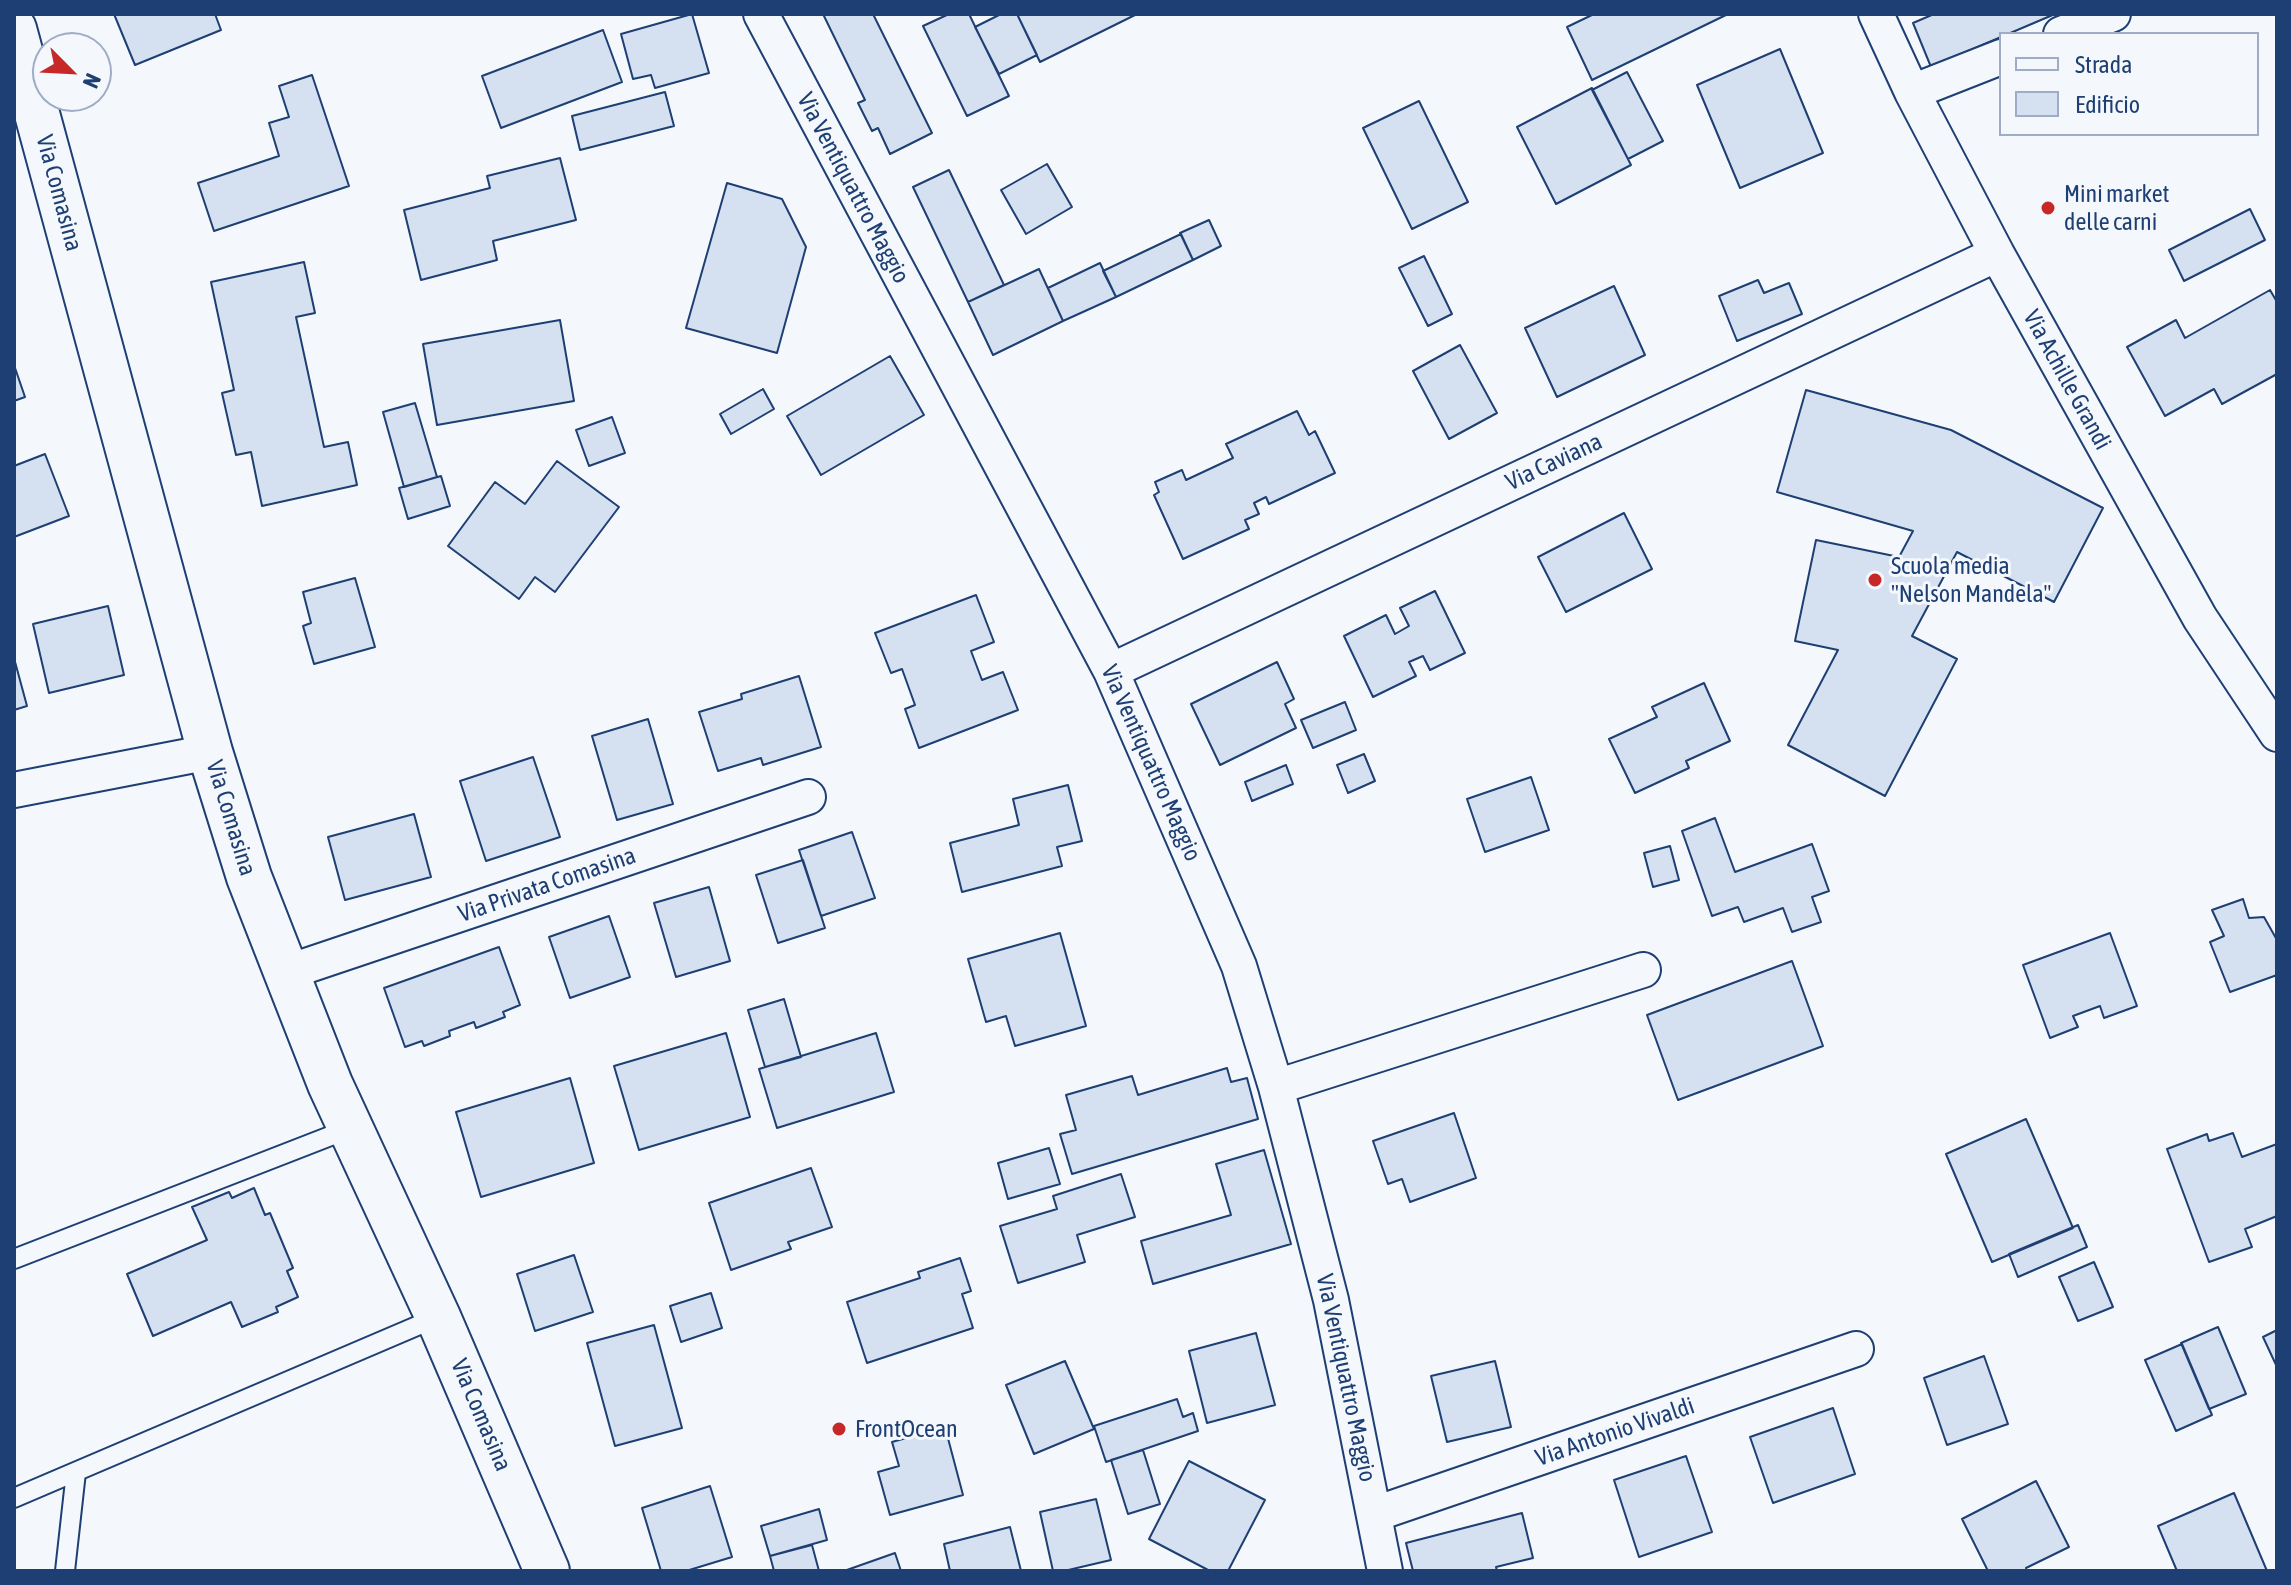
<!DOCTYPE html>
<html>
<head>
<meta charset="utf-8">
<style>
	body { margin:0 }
	#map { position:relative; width:2291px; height:1585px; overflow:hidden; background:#f4f7fb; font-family:"Asap Condensed",sans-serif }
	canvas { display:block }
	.frame { position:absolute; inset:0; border:16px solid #1d3f73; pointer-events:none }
	.legend { position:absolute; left:1999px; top:32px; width:260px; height:104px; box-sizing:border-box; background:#f4f7fb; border:2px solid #9eadc5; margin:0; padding:10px 14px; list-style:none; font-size:24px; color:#1d3f73 }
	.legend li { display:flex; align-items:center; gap:16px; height:40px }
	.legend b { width:40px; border:2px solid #9eadc5 }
	.north { position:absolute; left:32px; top:32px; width:80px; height:80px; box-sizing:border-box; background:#f4f7fb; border:2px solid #9eadc5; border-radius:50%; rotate:114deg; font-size:22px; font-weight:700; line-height:32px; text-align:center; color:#1d3f73 }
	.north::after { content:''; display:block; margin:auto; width:28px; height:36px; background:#c62828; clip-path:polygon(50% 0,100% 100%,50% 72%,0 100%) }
</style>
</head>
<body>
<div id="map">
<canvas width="2291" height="1585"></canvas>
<div class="frame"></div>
<ul class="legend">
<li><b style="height:10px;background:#f4f7fb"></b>Strada</li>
<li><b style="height:22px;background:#d5e0f0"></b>Edificio</li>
</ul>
<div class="north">N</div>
</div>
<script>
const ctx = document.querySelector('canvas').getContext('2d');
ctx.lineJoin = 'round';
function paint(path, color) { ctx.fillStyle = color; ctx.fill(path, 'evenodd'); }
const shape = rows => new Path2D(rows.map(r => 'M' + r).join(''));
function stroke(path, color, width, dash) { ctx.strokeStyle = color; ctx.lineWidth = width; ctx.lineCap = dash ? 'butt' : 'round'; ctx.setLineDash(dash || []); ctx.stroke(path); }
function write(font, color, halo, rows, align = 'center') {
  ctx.font = font + ' "Asap Condensed",sans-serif'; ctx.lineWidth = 6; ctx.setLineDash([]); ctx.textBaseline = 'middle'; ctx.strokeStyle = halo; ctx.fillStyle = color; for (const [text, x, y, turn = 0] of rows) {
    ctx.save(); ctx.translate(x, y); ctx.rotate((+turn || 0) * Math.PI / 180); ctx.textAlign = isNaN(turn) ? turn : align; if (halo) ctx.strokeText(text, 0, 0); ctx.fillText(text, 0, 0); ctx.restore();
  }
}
const building = shape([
	[114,14,215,14,221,30,135,65,114,14],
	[692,14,709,73,655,88,651,75,633,79,621,34,692,14],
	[823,14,873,14,932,133,890,154,878,128,872,131,858,103,865,100,823,14],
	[949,14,969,14,1009,96,967,116,923,26,949,14],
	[1001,14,1017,14,1037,55,999,74,975,27,1001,14],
	[1017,14,1137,14,1040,62,1017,14],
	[1594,14,1728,14,1592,80,1567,27,1594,14],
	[1934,14,2055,14,2008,34,2001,34,2001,37,1931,67,1913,23,1934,14],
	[603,30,622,82,501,128,482,76,603,30],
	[1780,49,1823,153,1740,188,1697,85,1780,49],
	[1627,72,1663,141,1628,159,1592,90,1627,72],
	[312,75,349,186,214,231,198,183,279,156,269,123,289,117,279,86,312,75],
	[1592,88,1631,165,1556,204,1517,127,1592,88],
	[665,92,674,126,580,150,572,116,665,92],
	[1419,101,1468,202,1412,229,1363,128,1419,101],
	[560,158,576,220,493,241,497,260,421,280,404,210,490,188,487,176,560,158],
	[1047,164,1072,207,1026,234,1001,190,1047,164],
	[949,170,1004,285,968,302,913,187,949,170],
	[727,183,782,199,806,247,777,353,686,328,727,183],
	[2250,209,2265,240,2184,281,2169,250,2250,209],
	[1209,220,1221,246,1193,260,1180,233,1209,220],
	[1181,234,1193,260,1116,297,1103,271,1181,234],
	[1424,256,1452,314,1428,326,1399,268,1424,256],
	[304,262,315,313,296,317,324,447,348,442,357,485,262,506,251,452,236,455,222,393,234,390,211,282,304,262],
	[1100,263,1116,297,1063,321,1048,288,1100,263],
	[1039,269,1063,321,993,355,968,302,1039,269],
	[1758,280,1764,293,1789,283,1802,314,1737,341,1719,296,1758,280],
	[1614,286,1645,355,1557,397,1525,328,1614,286],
	[2270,290,2277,302,2277,374,2222,404,2214,389,2165,416,2127,347,2176,320,2185,338,2270,290],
	[560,320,574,401,437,425,423,344,560,320],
	[1460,345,1497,413,1449,439,1413,371,1460,345],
	[890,356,924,415,821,475,787,416,890,356],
	[14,365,25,397,14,401,14,365],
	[763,389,774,409,731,434,720,414,763,389],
	[1806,390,1951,430,2103,508,2054,602,1957,552,1912,636,1957,659,1885,796,1788,745,1838,650,1795,641,1816,540,1899,557,1913,531,1777,492,1806,390],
	[415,403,437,477,404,487,383,412,415,403],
	[1297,411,1309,435,1315,431,1335,473,1269,504,1266,497,1254,503,1259,514,1245,520,1249,529,1183,559,1154,495,1159,492,1155,482,1182,470,1186,480,1233,458,1226,444,1297,411],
	[612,417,625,453,589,466,576,430,612,417],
	[45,454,69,516,14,537,14,466,45,454],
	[557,461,619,507,555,592,535,577,519,599,448,546,495,482,525,504,557,461],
	[441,476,450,506,408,519,399,488,441,476],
	[1624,513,1652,569,1566,612,1538,557,1624,513],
	[355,578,375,647,314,664,303,626,311,623,303,592,355,578],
	[1435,591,1465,653,1430,670,1423,656,1409,662,1416,676,1373,697,1344,636,1386,615,1395,634,1409,626,1400,608,1435,591],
	[976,595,994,642,971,651,982,680,1003,672,1018,710,919,748,905,709,915,705,902,669,891,673,875,633,976,595],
	[108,606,124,675,49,693,33,624,108,606],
	[14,658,27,706,14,710,14,658],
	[1277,662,1294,699,1285,704,1296,728,1220,765,1191,704,1277,662],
	[799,676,821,747,763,765,761,758,718,771,699,712,742,699,741,694,799,676],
	[1704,683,1730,741,1686,761,1689,768,1635,793,1609,739,1657,717,1652,707,1704,683],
	[1345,702,1356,730,1313,748,1301,720,1345,702],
	[648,719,673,804,617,820,592,736,648,719],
	[1364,754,1375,781,1348,793,1337,765,1364,754],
	[533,757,560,837,486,861,460,781,533,757],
	[1286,765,1293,784,1252,801,1245,782,1286,765],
	[1531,777,1549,830,1485,852,1467,799,1531,777],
	[1068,785,1082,841,1057,847,1062,866,962,892,950,843,1019,825,1013,799,1068,785],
	[414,814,431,877,345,900,328,837,414,814],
	[1715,818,1735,872,1812,844,1829,891,1812,897,1821,922,1792,932,1783,908,1744,922,1738,907,1712,916,1682,831,1715,818],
	[852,832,875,898,821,916,799,850,852,832],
	[1670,846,1679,880,1653,887,1644,853,1670,846],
	[803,860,825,928,778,943,756,875,803,860],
	[709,887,730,961,676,977,654,903,709,887],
	[2243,899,2249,918,2264,917,2277,940,2277,975,2230,992,2210,942,2224,936,2212,910,2243,899],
	[609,916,630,977,570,998,549,937,609,916],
	[1060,933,1086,1026,1015,1046,1006,1016,986,1022,968,959,1060,933],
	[2110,933,2137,1006,2104,1018,2100,1006,2073,1016,2078,1027,2050,1038,2023,965,2110,933],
	[499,947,520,1005,503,1012,505,1017,476,1028,474,1022,449,1031,450,1036,424,1046,422,1041,405,1047,384,988,499,947],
	[1792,961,1823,1046,1678,1100,1647,1015,1792,961],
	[784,999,801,1057,765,1067,748,1010,784,999],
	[726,1033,750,1117,639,1150,614,1066,726,1033],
	[876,1033,894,1092,777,1128,759,1069,876,1033],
	[1227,1068,1231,1082,1247,1078,1258,1119,1072,1174,1060,1134,1076,1130,1066,1095,1132,1076,1138,1095,1227,1068],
	[570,1078,594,1163,481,1197,456,1112,570,1078],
	[1454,1113,1476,1178,1410,1202,1402,1179,1388,1184,1373,1141,1454,1113],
	[2026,1119,2073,1228,1992,1262,1946,1154,2026,1119],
	[2233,1133,2242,1157,2277,1144,2277,1216,2245,1229,2252,1247,2209,1262,2167,1149,2207,1134,2209,1141,2233,1133],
	[1049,1148,1060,1184,1008,1199,998,1163,1049,1148],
	[1264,1150,1291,1244,1153,1284,1141,1241,1231,1215,1216,1164,1264,1150],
	[811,1168,832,1227,788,1242,791,1249,731,1270,709,1203,811,1168],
	[1121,1174,1135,1217,1077,1235,1085,1262,1018,1283,1000,1226,1057,1209,1053,1196,1121,1174],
	[254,1188,265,1215,270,1213,293,1268,287,1271,298,1297,276,1307,278,1312,242,1327,231,1302,153,1336,127,1274,207,1240,192,1207,229,1192,232,1198,254,1188],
	[2078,1225,2087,1247,2018,1277,2009,1254,2078,1225],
	[574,1255,593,1312,535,1331,517,1274,574,1255],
	[960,1258,971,1291,962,1294,973,1328,867,1363,847,1302,920,1278,918,1272,960,1258],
	[2094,1262,2113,1307,2078,1321,2059,1277,2094,1262],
	[711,1293,722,1328,681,1342,670,1306,711,1293],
	[654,1325,682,1428,615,1446,587,1343,654,1325],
	[2218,1327,2246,1394,2209,1409,2181,1343,2218,1327],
	[2277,1330,2277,1367,2263,1337,2277,1330],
	[1256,1333,1275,1405,1207,1423,1189,1351,1256,1333],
	[2182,1344,2212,1415,2176,1431,2145,1360,2182,1344],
	[1984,1356,2008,1424,1947,1445,1924,1378,1984,1356],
	[1065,1361,1094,1429,1034,1454,1006,1385,1065,1361],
	[1495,1361,1511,1427,1447,1442,1431,1376,1495,1361],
	[1177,1399,1183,1417,1193,1413,1198,1431,1106,1462,1094,1426,1177,1399],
	[1833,1408,1855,1474,1773,1503,1750,1437,1833,1408],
	[945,1427,963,1495,890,1515,878,1472,899,1466,892,1442,945,1427],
	[1143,1450,1160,1504,1128,1514,1111,1460,1143,1450],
	[1686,1456,1712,1532,1639,1557,1614,1480,1686,1456],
	[1189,1461,1265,1500,1228,1571,1210,1571,1149,1539,1189,1461],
	[2036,1481,2069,1547,2026,1568,2027,1571,1988,1571,1962,1519,2036,1481],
	[710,1486,732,1557,686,1571,661,1571,642,1508,710,1486],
	[2234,1493,2267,1571,2177,1571,2158,1526,2234,1493],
	[1096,1499,1111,1560,1064,1571,1053,1571,1040,1512,1096,1499],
	[819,1509,827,1540,770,1556,761,1526,819,1509],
	[1522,1513,1533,1558,1496,1567,1497,1571,1413,1571,1406,1543,1522,1513],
	[1010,1527,1021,1571,950,1571,944,1544,1010,1527],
	[812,1545,819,1571,774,1571,770,1556,812,1545],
	[895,1553,901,1571,844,1571,895,1553]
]);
const lane = shape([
	[14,1259,351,1128],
	[14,1498,438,1317],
	[65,1571,76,1472]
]);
const street = shape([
	[761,14,1111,671,1239,966,1276,1087,1331,1300,1385,1571],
	[1876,14,1912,92,1997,254,2200,618,2277,734],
	[2061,34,2113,14],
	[1912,92,2001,57],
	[1111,671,1997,254],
	[14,790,210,752],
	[285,973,808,797],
	[1276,1087,1643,970],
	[1375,1514,1856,1349]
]);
const secondary = shape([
	[14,29,210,752,249,877,330,1084,438,1317,547,1571]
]);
const markers = [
	[2048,208,8,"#c62828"],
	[1875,580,8,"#c62828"],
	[839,1429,8,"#c62828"]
];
const streetNames = [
	["Via Ventiquattro Maggio",853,188,62],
	["Via Comasina",59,193,75],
	["Via Achille Grandi",2067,380,61],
	["Via Caviana",1554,462,-25],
	["Via Ventiquattro Maggio",1151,763,66],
	["Via Comasina",231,818,73],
	["Via Privata Comasina",547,885,-19],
	["Via Ventiquattro Maggio",1346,1378,78],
	["Via Comasina",481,1415,67],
	["Via Antonio Vivaldi",1615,1432,-19]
];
const poiNames = [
	["Mini market",2064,194],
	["delle carni",2064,222],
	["Scuola media",1891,566],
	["\"Nelson Mandela\"",1891,594],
	["FrontOcean",855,1429]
];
paint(building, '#d5e0f0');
stroke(building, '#1d3f73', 2);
stroke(lane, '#1d3f73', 22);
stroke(street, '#1d3f73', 38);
stroke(secondary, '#1d3f73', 48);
stroke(lane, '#f4f7fb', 18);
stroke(street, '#f4f7fb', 34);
stroke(secondary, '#f4f7fb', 44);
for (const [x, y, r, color] of markers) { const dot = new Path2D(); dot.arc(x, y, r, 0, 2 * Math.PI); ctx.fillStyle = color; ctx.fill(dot); stroke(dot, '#f4f7fb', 3); }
write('24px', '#1d3f73', '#f4f7fb', streetNames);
write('24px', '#1d3f73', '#f4f7fb', poiNames, 'left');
</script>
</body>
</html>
